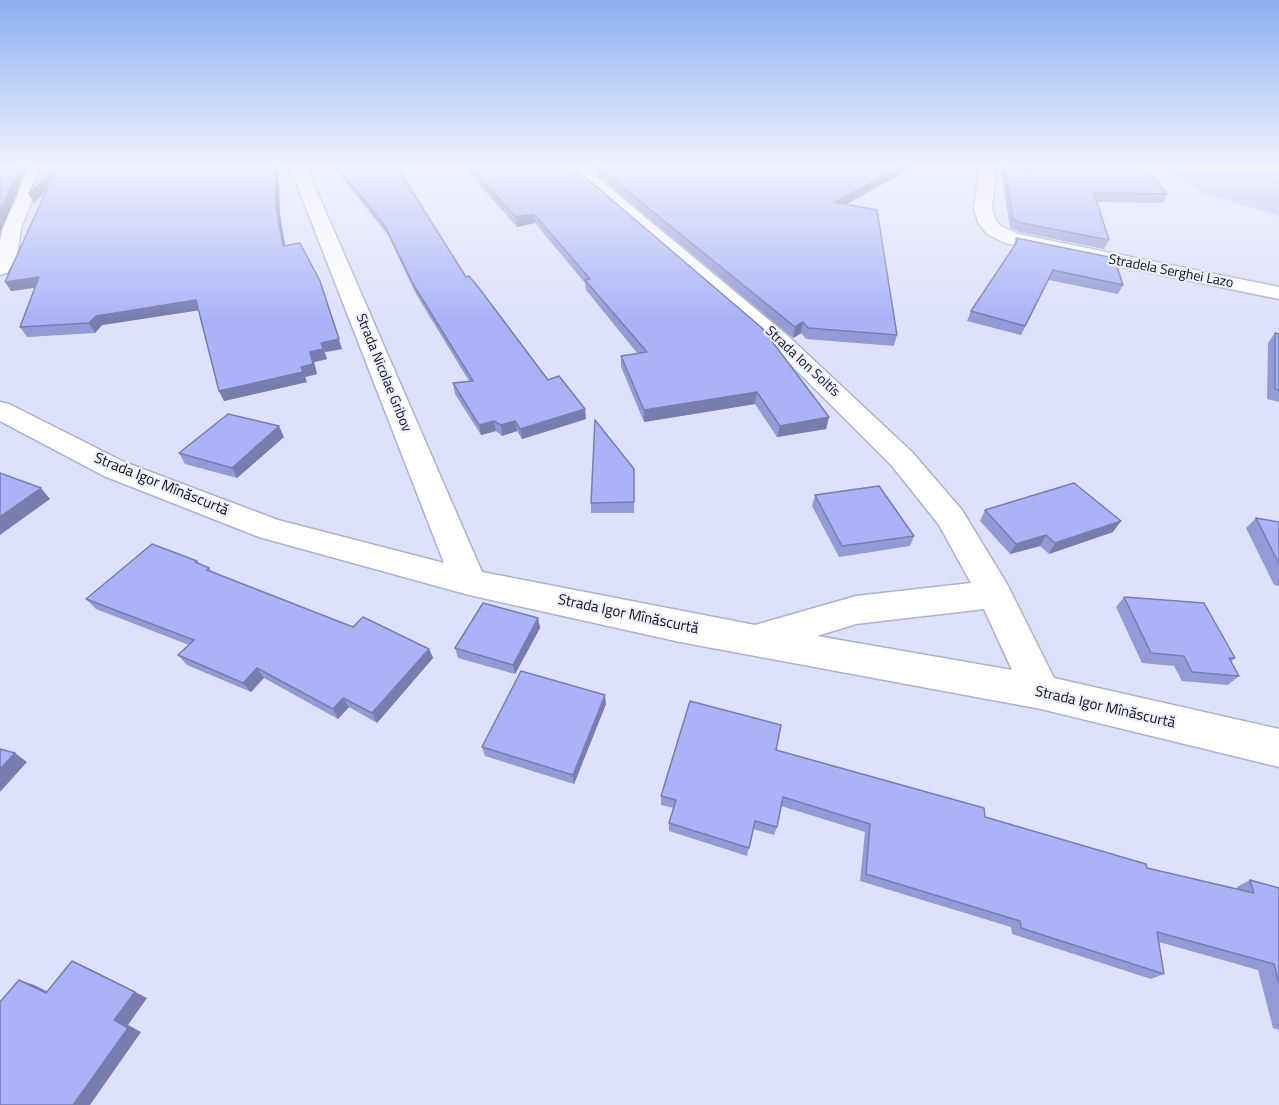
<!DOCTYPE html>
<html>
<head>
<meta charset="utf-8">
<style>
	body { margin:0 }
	canvas { display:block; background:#dde1fb }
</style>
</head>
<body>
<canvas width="1279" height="1105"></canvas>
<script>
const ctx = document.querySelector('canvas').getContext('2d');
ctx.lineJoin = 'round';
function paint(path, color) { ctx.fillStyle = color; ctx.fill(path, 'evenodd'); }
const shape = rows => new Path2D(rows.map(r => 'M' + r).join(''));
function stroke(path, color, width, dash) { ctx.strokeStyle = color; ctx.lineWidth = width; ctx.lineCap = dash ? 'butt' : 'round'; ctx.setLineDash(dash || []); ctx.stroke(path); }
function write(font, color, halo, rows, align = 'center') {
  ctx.font = font + ' "Titillium Web",sans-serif'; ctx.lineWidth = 4.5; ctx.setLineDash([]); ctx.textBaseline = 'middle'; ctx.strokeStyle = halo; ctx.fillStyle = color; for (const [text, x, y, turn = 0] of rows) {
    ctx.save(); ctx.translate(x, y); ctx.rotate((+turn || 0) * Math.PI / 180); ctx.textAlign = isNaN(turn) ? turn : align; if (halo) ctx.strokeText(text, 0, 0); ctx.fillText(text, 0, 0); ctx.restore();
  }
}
const green = shape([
	[1160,164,1279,164,1279,216,1200,192]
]);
const minor = shape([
	[31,164,47,164,21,228,17,256,7,273,0,275,0,241,3,228,31,164],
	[289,164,305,164,482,572,755,625,856,596,971,583,939,525,892,466,771,345,564,164,581,164,787,335,912,452,962,510,1007,584,1054,678,1279,729,1279,767,1041,709,680,642,469,595,259,537,104,476,0,421,0,402,9,404,124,462,278,520,444,563,289,164],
	[984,609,1012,670,817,636,856,624,984,609],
	[980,164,996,164,992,209,996,221,1001,226,1018,234,1279,287,1279,299,1005,243,987,234,978,222,974,209,980,164]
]);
const wall = shape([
	[42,164,278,164,280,215,285,245,342,349,325,352,327,359,314,362,317,374,305,377,307,382,224,401,199,310,102,325,95,333,27,337,20,327,35,288,11,291,46,191,34,203,29,194],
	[331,164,395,164,466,277,548,380,585,409,586,419,522,439,517,431,502,436,496,431,481,435,455,394,453,383,469,381,416,294,388,235],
	[461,164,570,164,829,417,826,429,777,437,755,404,644,422,621,367,621,356,638,354,586,290,585,283,535,223,517,227],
	[584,164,919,164,847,204,897,335,894,346,806,339,801,333,793,338],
	[1001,164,1012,164,1022,169,1020,164,1143,164,1167,194,1163,203,1096,202,1109,240,1104,249,1019,232,1010,228,1000,166],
	[1016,238,1123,285,1118,294,1049,280,1021,335,967,321,971,311,1013,248],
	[1275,333,1279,334,1279,402,1267,399,1268,343],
	[284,437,237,478,185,464,179,453],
	[634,469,634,513,591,513,591,503],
	[815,495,914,536,910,546,839,557,812,506],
	[985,510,1113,532,1049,554,1040,546,1010,554,980,521],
	[1256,518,1279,522,1279,586,1274,585,1246,528],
	[197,561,200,564,209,568,212,572,353,627,429,649,433,658,377,723,349,707,338,719,264,678,251,692,187,665,178,655,189,645,96,609,86,599],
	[1124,597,1235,658,1231,662,1239,676,1228,685,1182,681,1174,666,1142,663,1116,607],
	[538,618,540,628,515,674,458,658,455,648],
	[606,704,574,784,485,756,482,747],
	[776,750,1147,868,1237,889,1237,887,1250,880,1279,888,1279,1030,1273,1028,1258,970,1159,942,1164,974,1151,979,1012,934,1011,927,860,881,865,832,781,806,777,827,774,835,753,829,747,856,669,831,669,823,674,808,661,805,661,796]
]);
const shadedWall = shape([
	[21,164,29,164,0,233,0,211],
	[276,164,278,164,280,215,287,255,283,246,276,207],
	[905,164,919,164,834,211,835,202],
	[56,169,61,177,34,203,29,194],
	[534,214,535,223,517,227,516,217],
	[39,277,45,286,11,291,5,282],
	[320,281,342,349,325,352,321,343],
	[196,300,201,310,102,325,95,333,89,323,96,316],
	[803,322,801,333,793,338,795,327],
	[323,349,327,359,314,362,317,374,305,377,307,382,224,401,219,391,310,352],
	[757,392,755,404,644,422,644,410],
	[585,409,586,419,522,439,520,429],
	[829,417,826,429,777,437,780,426],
	[494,421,496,431,481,435,479,425],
	[515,421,517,431,502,436,501,425],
	[279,426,284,437,237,478,232,468],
	[41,488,50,499,0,535,0,517],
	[1121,521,1113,532,1049,554,1055,543],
	[1046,535,1040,546,1010,554,1016,544],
	[538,618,540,628,515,674,513,665],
	[429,649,433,658,377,723,372,713],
	[257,668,264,678,251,692,243,683],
	[605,695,606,704,574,784,573,775],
	[343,698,349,707,338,719,333,709],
	[15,753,27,762,0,792,0,769],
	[72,961,86,967,147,998,128,1025,141,1032,90,1105,73,1105,114,1020],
	[19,980,34,985,61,998,46,993]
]);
const building = shape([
	[0,164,21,164,0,211,0,164],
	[42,164,276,164,276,207,283,246,300,243,320,281,339,339,321,343,323,349,310,352,313,364,301,367,303,372,219,391,196,300,96,316,89,323,20,327,39,277,5,282,56,169,29,194,42,164],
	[335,164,395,164,466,277,469,276,479,288,548,380,559,376,585,409,520,429,515,421,501,425,494,421,479,425,453,383,473,381,413,284,385,226,335,164],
	[467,164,570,164,762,328,829,417,780,426,757,392,644,410,621,356,647,352,585,280,590,279,534,214,516,217,467,164],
	[594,164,905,164,835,202,877,210,897,335,808,328,803,322,795,327,594,164],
	[1004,164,1012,164,1029,174,1026,164,1143,164,1167,194,1094,193,1109,240,1022,223,1013,219,1004,164],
	[1016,238,1114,258,1123,285,1053,270,1025,326,971,311,1017,242,1016,238],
	[1275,333,1279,334,1279,390,1275,389,1275,333],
	[228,414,279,426,232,468,179,453,228,414],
	[595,420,634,469,634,502,591,503,595,420],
	[0,473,41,488,0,517,0,473],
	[1074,483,1121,521,1055,543,1046,535,1016,544,985,510,1074,483],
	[879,486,914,536,842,546,815,495,879,486],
	[1256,518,1279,522,1279,564,1256,518],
	[152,544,197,561,195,562,209,568,207,570,353,627,363,617,429,649,372,713,343,698,333,709,257,668,243,683,178,655,194,640,86,599,152,544],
	[1124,597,1204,603,1235,658,1229,658,1239,676,1192,672,1184,656,1151,653,1124,597],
	[483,603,538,618,513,665,455,648,483,603],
	[521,671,605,695,573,775,482,747,521,671],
	[690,701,781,725,776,750,984,808,985,817,1146,864,1147,868,1254,893,1250,880,1279,888,1279,983,1274,964,1157,932,1164,974,1021,928,1020,921,866,874,870,824,783,797,777,827,755,821,749,848,669,823,676,800,661,796,690,701],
	[0,749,15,753,0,769,0,749],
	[72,961,135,992,114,1020,128,1028,73,1105,0,1105,0,1002,19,980,46,993,72,961]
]);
const farStreetnames = [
	["Stradela Serghei Lazo",1171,272,11],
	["Strada Ion Soltîs",802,362,43],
	["Strada Nicolae Gribov",383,373,68]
];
const streetNames = [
	["Strada Igor Mînăscurtă",161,485,22],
	["Strada Igor Mînăscurtă",628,615,12],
	["Strada Igor Mînăscurtă",1105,708,13]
];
paint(green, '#bac1f7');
stroke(minor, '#acb1d0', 3);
paint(minor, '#fff');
paint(wall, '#939ad5');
paint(shadedWall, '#787dae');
paint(building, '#abb3f8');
stroke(building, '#787dae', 1.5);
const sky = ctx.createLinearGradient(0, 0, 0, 318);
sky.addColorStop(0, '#8baff0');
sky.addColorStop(0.52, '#f0f2fd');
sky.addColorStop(1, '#f0f2fd00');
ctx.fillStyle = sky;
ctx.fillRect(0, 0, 1279, 318);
write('14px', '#12131e', '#edeffc', farStreetnames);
write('15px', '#12131e', '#edeffc', streetNames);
</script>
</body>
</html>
